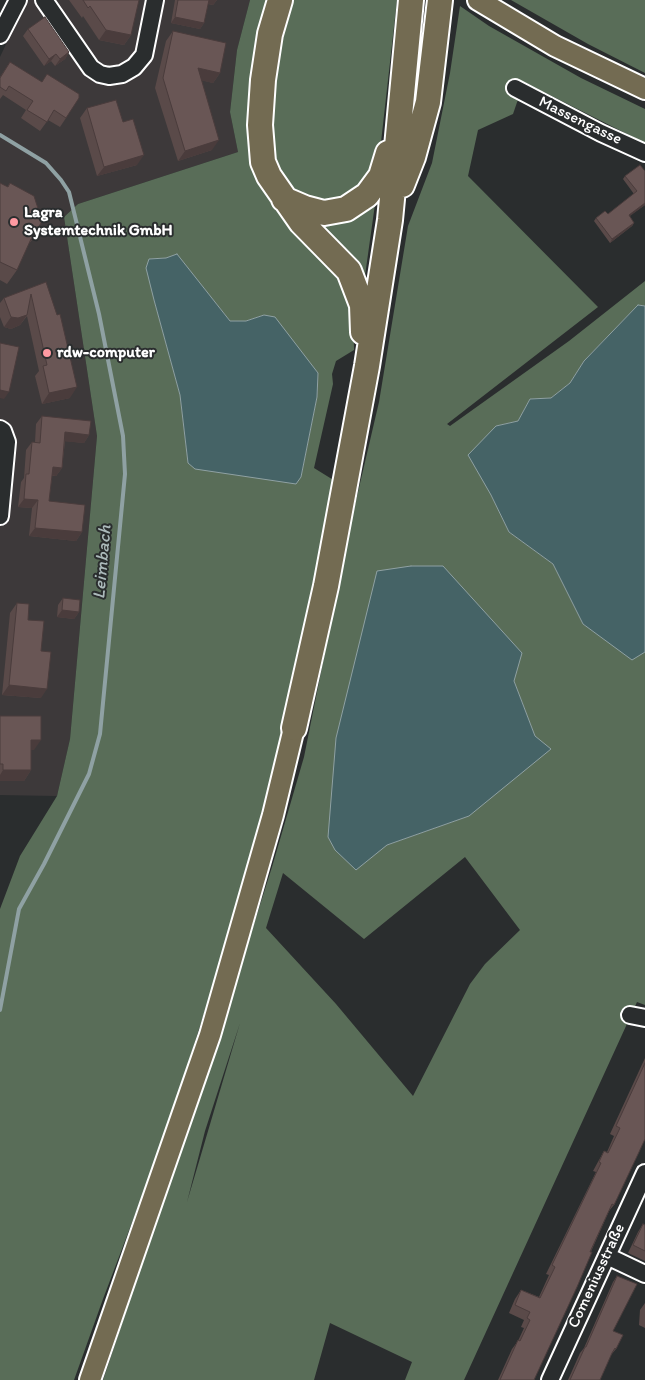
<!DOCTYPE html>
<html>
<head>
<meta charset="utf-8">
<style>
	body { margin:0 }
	canvas { display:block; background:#2a2d2e }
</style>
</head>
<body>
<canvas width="645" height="1380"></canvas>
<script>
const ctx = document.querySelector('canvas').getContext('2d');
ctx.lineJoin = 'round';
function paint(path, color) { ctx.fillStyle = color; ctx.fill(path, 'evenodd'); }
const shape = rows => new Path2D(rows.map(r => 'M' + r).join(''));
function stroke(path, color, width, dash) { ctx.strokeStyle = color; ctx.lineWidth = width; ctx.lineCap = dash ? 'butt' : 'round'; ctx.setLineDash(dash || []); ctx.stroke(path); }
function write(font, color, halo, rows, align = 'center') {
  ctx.font = font + ' Itim,sans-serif'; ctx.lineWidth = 4; ctx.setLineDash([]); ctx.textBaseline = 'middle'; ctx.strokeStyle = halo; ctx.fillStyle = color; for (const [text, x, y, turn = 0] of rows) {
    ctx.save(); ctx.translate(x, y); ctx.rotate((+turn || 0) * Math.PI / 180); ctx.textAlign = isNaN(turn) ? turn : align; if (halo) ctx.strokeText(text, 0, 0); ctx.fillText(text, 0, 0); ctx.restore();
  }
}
const built = shape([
	[27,0,250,0,237,50,230,112,238,152,78,204,64,217,97,436,70,739,57,796,0,795,0,57]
]);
const green = shape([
	[250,0,270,0,254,139,344,272,353,305,354,350,336,361,332,374,333,384,314,468,335,481,293,695,257,842,220,964,164,1138,103,1299,74,1380,0,1380,0,909,20,856,57,796,70,739,97,436,64,217,78,204,238,152,230,112,237,50],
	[166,258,183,262,230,321,246,321,264,315,318,373,317,397,301,477,188,463,180,395,154,300,150,259],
	[294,0,397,0,380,151,361,190,329,205,292,191,275,164,268,117,278,35],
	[511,0,645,0,645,73,588,44],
	[460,6,489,26,581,78,645,109,645,143,524,82,513,114,478,130,468,176,598,307,447,424,450,426,569,341,645,281,645,306,638,305,584,361,570,383,551,398,530,399,518,421,496,426,491,495,509,532,553,564,583,624,632,659,645,652,645,1005,637,1002,464,1380,405,1380,412,1362,330,1323,314,1380,103,1380,217,1041,272,867,304,757,351,522,379,402,408,226,432,163,450,73],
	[353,675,514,681,535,736,469,816,387,845,336,738],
	[465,857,520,930,485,964,470,984,413,1096,336,1004,266,928,283,873,364,939],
	[240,1023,187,1202,205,1131],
	[376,197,363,290,300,214]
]);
const water = shape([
	[177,254,230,321,246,321,264,315,275,317,318,373,317,397,301,477,296,484,195,469,188,463,180,395,154,300,146,268,149,259,166,258,177,254],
	[638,305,645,306,645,652,632,660,583,624,553,564,509,532,491,495,468,455,496,426,518,421,530,399,551,398,570,383,584,361,638,305],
	[411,566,443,566,522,653,514,681,535,736,551,749,469,816,387,845,356,870,335,850,328,837,336,738,377,571,411,566]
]);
const stream = shape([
	[0,135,46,163,61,180,69,192,99,314,123,436,125,474,100,734,89,774,44,864,19,909,0,1010]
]);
const minor = shape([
	[44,0,91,68,100,74,109,76,122,74,134,67,144,55,155,0],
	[0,35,18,0],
	[515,88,601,133,645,153],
	[0,429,3,431,7,442,0,516],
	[630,1015,645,1018],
	[607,1256,645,1274],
	[550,1380,645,1173]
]);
const major = shape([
	[478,0,555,46,645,89],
	[90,1380,210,1035,273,815,294,728]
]);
const highway = shape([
	[280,0,270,34,263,80,260,125,263,162,269,176,301,222,349,271,362,305,363,332],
	[402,185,413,157,428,102,440,0],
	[284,199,305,208,324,213,346,209,367,195,381,176,388,153],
	[294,728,326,586,367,366,390,220,411,0]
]);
const wall = shape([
	[69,0,98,0,131,35,124,45,99,40,83,16,82,18],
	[175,0,217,0,213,5,208,4,204,23,200,29,171,23],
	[28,29,69,52,65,59,55,66,51,61,44,66,23,36],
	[173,31,220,73,213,83,201,80,212,150,178,161,155,88,166,41],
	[10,62,42,82,66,118,60,127,48,120,40,131,21,118,26,110,3,95,0,99,0,77],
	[87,108,123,122,137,165,97,176,80,118],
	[645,171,645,205,629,216,634,223,632,226,610,243,594,221,596,218,608,214,634,194,623,179,625,176],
	[0,183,7,187,10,183,32,240,27,246,17,270,7,284,0,280],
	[46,282,70,398,42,404,35,376,39,371,27,316,20,325,11,329,4,327,0,317,0,303,4,298],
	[42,416,89,435,84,443,65,441,62,468,56,476,52,476,49,501,82,532,76,541,29,536,32,508,18,507,21,482,24,478,26,450,32,442,35,442,36,424],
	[63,598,79,612,74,619,57,617,58,605],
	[17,603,28,620,41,651,41,698,2,695,10,613],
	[0,716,34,750,31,750,31,770,24,781,0,781],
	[645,1058,645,1139,614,1205,609,1211,534,1380,498,1380,512,1349,518,1341,524,1328,521,1327,524,1320,509,1313,515,1299,521,1290,539,1297,549,1275,546,1274,596,1172,593,1171,599,1160,604,1151,607,1152,614,1136,610,1134],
	[643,1224,645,1225,645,1261,628,1253,638,1232],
	[617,1276,613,1331,616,1349,611,1355,600,1380,568,1380,580,1353,584,1348,613,1282],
	[645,1303,645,1328,639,1325,640,1310]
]);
const shadedWall = shape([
	[208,0,217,0,213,5,205,3],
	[175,17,204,23,200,29,171,23],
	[106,30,131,35,124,45,99,40],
	[69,52,65,59,55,66,60,59],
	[56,54,51,61,44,66,49,59],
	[198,68,220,73,213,83,190,78],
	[219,140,212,150,178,161,185,151],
	[144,155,137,165,97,176,104,167],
	[645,203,645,205,626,219,629,215],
	[634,223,632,226,610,243,612,239],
	[27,315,20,325,11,329,4,327,11,317],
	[77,387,70,398,42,404,49,393],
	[0,390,9,392,4,399,0,398],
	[65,432,89,435,84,443,60,441],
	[53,467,62,468,56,476,47,475],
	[24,499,38,500,32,508,18,507],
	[35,528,82,532,76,541,29,536],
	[62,610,79,612,74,619,57,617],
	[9,685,47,689,41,698,2,695],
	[31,740,41,740,34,750,24,750],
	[3,770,31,770,24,781,0,781,0,775]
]);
const building = shape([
	[83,0,139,0,131,35,106,30,90,6,88,8,83,0],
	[178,0,209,0,204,23,175,17,178,0],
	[45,17,69,52,60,59,56,54,49,59,28,29,45,17],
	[173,31,226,43,220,73,198,68,219,140,185,151,163,78,173,31],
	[10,62,42,82,47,74,79,94,79,98,66,118,54,110,47,122,27,110,33,101,9,86,6,91,0,87,0,78,10,62],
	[116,100,123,122,133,119,144,155,104,167,87,108,116,100],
	[640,165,645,171,645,203,629,215,634,223,612,239,596,218,605,211,608,214,637,191,625,176,640,165],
	[0,183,8,187,10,183,34,196,42,221,32,240,31,239,17,270,0,262,0,183],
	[46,282,57,315,60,314,77,387,49,393,43,366,47,365,31,294,27,315,18,318,11,317,4,298,46,282],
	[0,343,19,347,9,392,0,390,0,343],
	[42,416,91,421,89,435,65,432,62,468,53,467,49,501,85,505,82,532,35,528,38,500,24,499,26,474,29,474,32,442,40,443,42,416],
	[63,598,80,600,79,612,62,610,63,598],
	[17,603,29,604,28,620,44,621,41,651,51,652,47,689,9,685,17,603],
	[0,716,41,716,41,740,31,740,31,770,3,770,3,764,0,764,0,716],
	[645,1063,645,1139,639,1152,614,1205,612,1204,590,1252,592,1252,577,1287,534,1380,500,1380,518,1340,520,1341,530,1320,527,1318,530,1312,515,1305,521,1290,540,1298,555,1267,552,1265,601,1163,599,1162,604,1151,608,1153,620,1128,616,1126,645,1063],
	[643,1224,645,1225,645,1251,633,1245,643,1224],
	[617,1276,637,1284,613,1331,623,1335,616,1349,615,1348,612,1353,600,1380,570,1380,585,1347,586,1347,617,1276]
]);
const markers = [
	[14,222,5,"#ff9aa2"],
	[47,353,5,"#ff9aa2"]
];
const streetNames = [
	["Massengasse",580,121,26],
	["Comeniusstraße",597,1276,-65]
];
const poiNames = [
	["Lagra",24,213],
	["Systemtechnik GmbH",24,231],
	["rdw-computer",57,353]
];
const waterNames = [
	["Leimbach",103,562,-85]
];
paint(built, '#3d393a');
paint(green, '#596d58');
paint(water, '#456366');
stroke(water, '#8fa1a3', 1);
stroke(stream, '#8fa1a3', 4);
stroke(minor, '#fff', 20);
stroke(major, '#fff', 24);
stroke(highway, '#fff', 28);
stroke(minor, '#2a2d2e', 16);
stroke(major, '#736b52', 20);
stroke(highway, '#736b52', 24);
paint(wall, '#5a4a49');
paint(shadedWall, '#4a3c3c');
paint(building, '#695655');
stroke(building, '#4a3c3c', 1);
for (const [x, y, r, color] of markers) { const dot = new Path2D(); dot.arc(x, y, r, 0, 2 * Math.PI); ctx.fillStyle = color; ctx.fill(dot); stroke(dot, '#2a2d2e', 2); }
write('16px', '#fff', '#2a2d2e', streetNames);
write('bold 16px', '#fff', '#2a2d2e', poiNames, 'left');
write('italic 18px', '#abb9ba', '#2a2d2e', waterNames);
</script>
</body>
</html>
